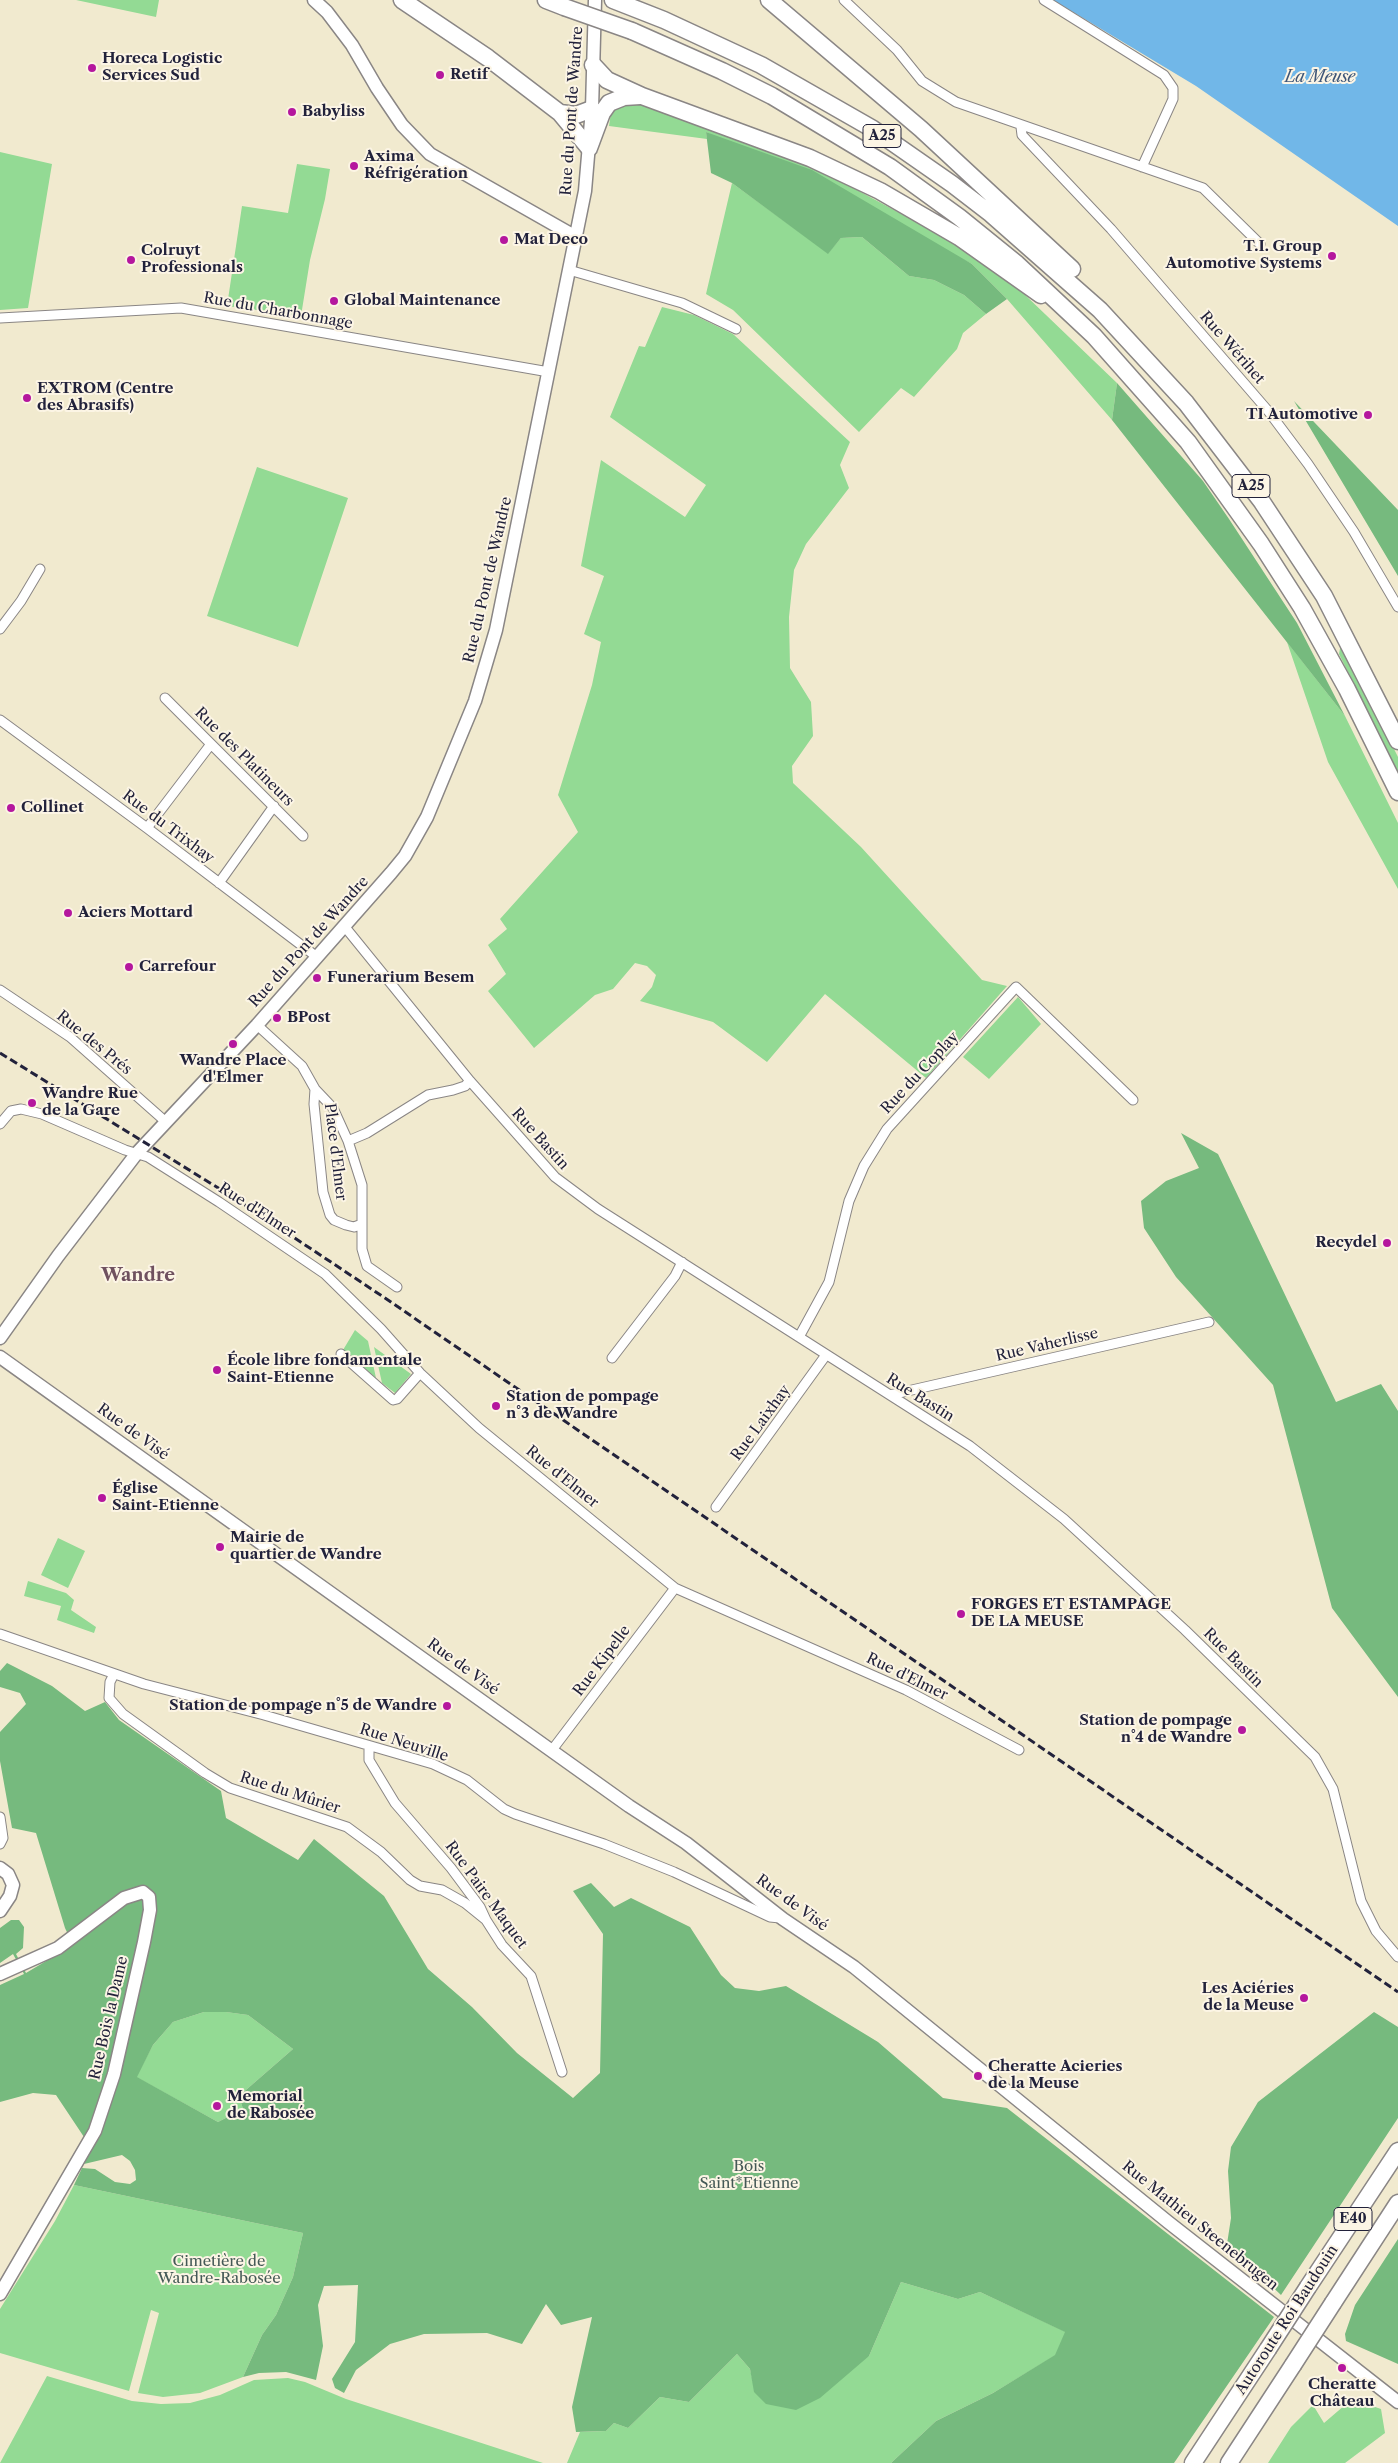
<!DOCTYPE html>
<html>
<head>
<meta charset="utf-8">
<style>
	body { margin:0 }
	canvas { display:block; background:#f1eacf }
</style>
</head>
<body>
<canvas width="1398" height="2463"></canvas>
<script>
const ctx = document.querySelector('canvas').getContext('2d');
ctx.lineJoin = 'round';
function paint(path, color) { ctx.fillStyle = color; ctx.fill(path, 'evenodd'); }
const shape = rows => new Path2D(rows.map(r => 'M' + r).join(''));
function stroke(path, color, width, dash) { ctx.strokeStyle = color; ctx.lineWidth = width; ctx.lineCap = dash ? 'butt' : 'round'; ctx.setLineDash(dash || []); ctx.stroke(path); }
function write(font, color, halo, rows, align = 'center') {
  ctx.font = font + ' "Libre Caslon Text",serif'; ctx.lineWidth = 4; ctx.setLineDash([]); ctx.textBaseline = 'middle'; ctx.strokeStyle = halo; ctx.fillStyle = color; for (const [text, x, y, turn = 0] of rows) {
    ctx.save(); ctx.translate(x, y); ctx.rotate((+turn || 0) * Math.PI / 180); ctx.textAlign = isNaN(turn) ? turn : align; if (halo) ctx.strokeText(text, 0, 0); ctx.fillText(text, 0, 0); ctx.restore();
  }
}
const green = shape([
	[76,0,159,0,156,17],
	[638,100,807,163,970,251,1022,292,1117,383,1112,420,1007,299,972,264,706,132,707,139,609,126,612,105],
	[0,152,52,164,28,308,0,310],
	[297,164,330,169,325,199,310,260,301,316,227,306,242,206,288,213],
	[732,183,828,253,841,238,862,237,909,276,934,280,964,295,986,314,963,333,957,349,914,397,901,388,859,432,733,310,706,294],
	[662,307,694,315,733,334,850,442,840,465,849,488,806,544,794,570,789,617,790,668,811,702,813,736,792,766,793,783,861,847,982,980,1007,986,926,1078,825,994,767,1062,713,1022,640,1001,652,987,656,975,647,966,635,963,613,989,595,995,534,1048,488,991,506,974,488,945,507,929,500,919,578,832,558,795,592,685,601,642,584,634,604,576,581,566,601,460,685,517,706,485,610,417,639,346,645,347],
	[257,467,348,498,298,647,207,616],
	[1287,642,1345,716,1398,823,1398,889,1328,762],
	[1341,643,1398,757,1398,773,1339,654],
	[1018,997,1041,1024,989,1079,963,1057],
	[355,1330,368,1341,376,1378,343,1350],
	[374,1347,411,1374,395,1393,382,1383],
	[58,1538,85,1551,68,1588,41,1575],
	[28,1581,66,1593,74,1600,71,1610,96,1627,94,1633,57,1620,61,1606,24,1596],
	[204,2012,226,2012,248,2015,293,2049,239,2096,243,2109,218,2122,136,2077,153,2045,173,2022],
	[74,2185,303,2233,293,2277,276,2315,262,2335,243,2377,200,2393,163,2397,138,2393,159,2313,151,2310,129,2391,0,2353,0,2309,55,2221],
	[901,2282,958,2299,980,2292,1066,2332,1056,2355,993,2393,936,2421,891,2463,567,2463,580,2432,606,2431,614,2423,628,2428,660,2397,689,2402,737,2354,750,2369,755,2391,869,2356],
	[47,2376,132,2401,161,2404,190,2403,220,2395,254,2380,288,2378,305,2382,346,2399,543,2463,0,2463],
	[1352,2399,1381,2409,1385,2433,1345,2463,1268,2463,1291,2427,1313,2405,1324,2423]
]);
const forest = shape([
	[706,132,812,170,972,264,1007,299,986,314,964,295,934,280,909,276,862,237,841,238,828,254,732,183,711,173],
	[1117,383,1203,481,1229,519,1297,623,1345,716,1112,420],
	[1294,401,1398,510,1398,576],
	[1181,1133,1218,1154,1336,1402,1381,1384,1398,1411,1398,1697,1332,1608,1273,1385,1176,1277,1144,1228,1141,1201,1166,1181,1199,1168],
	[7,1663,52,1686,85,1711,105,1702,119,1720,221,1791,226,1818,298,1860,314,1839,384,1896,428,1969,472,2007,517,2053,573,2098,600,2073,603,1934,573,1891,591,1883,614,1907,631,1898,690,1927,721,1975,735,1988,759,1991,786,1986,878,2042,943,2098,1007,2108,1274,2317,1174,2463,891,2463,936,2421,993,2393,1055,2355,1065,2332,980,2292,958,2299,901,2282,869,2356,820,2398,796,2410,766,2404,754,2392,750,2369,737,2354,689,2402,660,2397,628,2428,614,2423,606,2431,576,2432,572,2407,592,2317,561,2325,546,2304,522,2344,487,2333,424,2334,390,2344,356,2370,344,2393,335,2388,332,2379,355,2342,358,2285,324,2286,318,2305,323,2346,316,2380,286,2372,259,2373,243,2377,262,2335,276,2315,293,2277,303,2233,74,2185,82,2168,95,2169,115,2182,130,2184,136,2180,135,2170,130,2161,122,2155,84,2164,92,2142,84,2137,56,2095,33,2093,0,2102,0,1985,24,1974,13,1954,0,1963,0,1928,11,1920,19,1920,24,1927,23,1948,16,1954,26,1973,73,1945,65,1928,36,1833,12,1828,0,1761,0,1732,26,1704,20,1693,0,1687,0,1671],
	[204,2012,226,2012,248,2015,293,2049,239,2096,243,2109,218,2122,137,2077,153,2045,173,2022],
	[1374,2012,1398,2027,1398,2118,1281,2295,1227,2244,1231,2218,1228,2171,1231,2147,1258,2102],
	[1398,2239,1398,2364,1346,2341,1345,2334,1355,2305]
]);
const water = shape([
	[1053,0,1398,0,1398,226,1196,86]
]);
const street = shape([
	[844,0,897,50,922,81,956,102,1203,188,1260,244],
	[1044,0,1164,75,1173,88,1173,99,1142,167],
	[1021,127,1022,135,1111,229,1269,412,1308,464,1354,532,1398,607],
	[569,270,682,303,736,329],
	[0,318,181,308,549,372],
	[0,629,21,601,40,569],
	[165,698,303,836],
	[0,720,147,828,317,957],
	[147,828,211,744],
	[219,883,274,806],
	[345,927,470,1081,555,1177,598,1209,970,1446,1064,1519,1185,1630,1315,1757,1333,1789,1361,1901,1376,1931,1398,1957],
	[0,990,70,1037,166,1122],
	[257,1025,302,1066,315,1089,333,1108,348,1141,362,1185,362,1249,367,1266,397,1287],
	[315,1089,314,1104,323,1192,330,1215,334,1220,346,1225,354,1227,362,1224],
	[0,1124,11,1111,21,1109,42,1114,125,1150,148,1157,219,1202,325,1274,381,1329,420,1373,479,1428,675,1588,906,1690,1019,1750],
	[348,1141,367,1133,428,1095,453,1090,465,1086,470,1081],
	[799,1337,829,1282,849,1201,864,1166,887,1129,1016,987,1133,1100],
	[341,1354,393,1400,397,1399,420,1373],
	[612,1358,675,1276,682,1262],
	[890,1395,1209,1322],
	[716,1507,826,1355],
	[0,1634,144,1684,264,1715,433,1764,467,1780,504,1809,515,1814,604,1844,674,1872,770,1917,780,1918],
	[114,1674,110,1682,109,1698,123,1714,205,1773,230,1788,347,1827,381,1852,410,1880,420,1886,442,1890,465,1903,486,1920],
	[369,1746,369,1760,395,1803,451,1868,480,1907,486,1920,502,1945,531,1976,562,2072],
	[552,1750,675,1588],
	[0,1817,3,1838,0,1844]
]);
const secondary = shape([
	[314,0,327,12,352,45,377,88,402,125,430,154,576,237],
	[0,1338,58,1256,137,1153,257,1025,391,873,405,856,427,817,475,701,496,630,585,191,592,109,595,0],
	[0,1357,629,1806,686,1843,783,1919,854,1967,1168,2222,1398,2402],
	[0,1868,8,1874,13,1885,10,1896,0,1911],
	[0,1974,58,1948,124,1898,143,1892,149,1897,150,1910,144,1942,114,2074,95,2131,0,2294]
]);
const highway = shape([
	[402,0,488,58,560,113,589,148],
	[546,0,564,7],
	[613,0,664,20,761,65,873,129,952,184,991,214,1100,310,1186,403,1262,502,1324,596,1398,741],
	[769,0,921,129,1072,269],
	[632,31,722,71,772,96,890,167,959,217,1017,264,1094,336,1188,442,1261,544,1302,608,1347,689,1398,792],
	[593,65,607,80,642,96,810,158,880,191,959,237,1041,295],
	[560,113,576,115,592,109],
	[589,148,602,113,609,103,624,97,640,96],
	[1308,2287,1398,2151],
	[1333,2303,1398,2203],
	[1193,2463,1268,2349],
	[1229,2463,1293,2365]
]);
const rail = shape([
	[0,1053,236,1199,385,1298,1398,1992]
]);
const highwayBridge = shape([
	[564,7,632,31],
	[1268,2349,1308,2287],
	[1293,2365,1333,2303]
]);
const markers = [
	[92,68,5,"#b5179e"],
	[440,75,5,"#b5179e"],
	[292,112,5,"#b5179e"],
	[354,166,5,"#b5179e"],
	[504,240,5,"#b5179e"],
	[1332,256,5,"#b5179e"],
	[131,260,5,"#b5179e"],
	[334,301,5,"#b5179e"],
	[27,398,5,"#b5179e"],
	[1368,415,5,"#b5179e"],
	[11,808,5,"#b5179e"],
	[68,913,5,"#b5179e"],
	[129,967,5,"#b5179e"],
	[317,978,5,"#b5179e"],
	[277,1018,5,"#b5179e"],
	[233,1044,5,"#b5179e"],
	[32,1103,5,"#b5179e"],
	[1387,1243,5,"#b5179e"],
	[217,1370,5,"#b5179e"],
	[496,1406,5,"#b5179e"],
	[102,1498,5,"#b5179e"],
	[220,1547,5,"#b5179e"],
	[961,1614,5,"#b5179e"],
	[447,1706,5,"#b5179e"],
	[1242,1730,5,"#b5179e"],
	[1304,1998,5,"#b5179e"],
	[978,2076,5,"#b5179e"],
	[217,2106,5,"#b5179e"],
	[1342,2368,5,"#b5179e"]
];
const shields = [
	[882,136,38],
	[1251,486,38],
	[1353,2219,38]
];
const shieldNames = [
	["A25",882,136],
	["A25",1251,486],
	["E40",1353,2219]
];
const poiNames = [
	["Horeca Logistic",102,59],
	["Services Sud",102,76],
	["Retif",450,75],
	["Babyliss",302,112],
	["Axima",364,157],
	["Réfrigération",364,174],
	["Mat Deco",514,240],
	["T.I. Group",1322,247,"right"],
	["Automotive Systems",1322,264,"right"],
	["Colruyt",141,251],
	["Professionals",141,268],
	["Global Maintenance",344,301],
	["EXTROM (Centre",37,389],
	["des Abrasifs)",37,406],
	["TI Automotive",1358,415,"right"],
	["Collinet",21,808],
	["Aciers Mottard",78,913],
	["Carrefour",139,967],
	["Funerarium Besem",327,978],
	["BPost",287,1018],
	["Wandre Place",233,1061,"center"],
	["d'Elmer",233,1078,"center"],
	["Wandre Rue",42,1094],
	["de la Gare",42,1111],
	["Recydel",1377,1243,"right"],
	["École libre fondamentale",227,1361],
	["Saint-Etienne",227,1378],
	["Station de pompage",506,1397],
	["n°3 de Wandre",506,1414],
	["Église",112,1489],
	["Saint-Etienne",112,1506],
	["Mairie de",230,1538],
	["quartier de Wandre",230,1555],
	["FORGES ET ESTAMPAGE",971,1605],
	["DE LA MEUSE",971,1622],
	["Station de pompage n°5 de Wandre",437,1706,"right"],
	["Station de pompage",1232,1721,"right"],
	["n°4 de Wandre",1232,1738,"right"],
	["Les Aciéries",1294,1989,"right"],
	["de la Meuse",1294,2006,"right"],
	["Cheratte Acieries",988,2067],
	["de la Meuse",988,2084],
	["Memorial",227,2097],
	["de Rabosée",227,2114],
	["Cheratte",1342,2385,"center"],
	["Château",1342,2402,"center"]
];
const streetNames = [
	["Rue du Pont de Wandre",572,111,-86],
	["Rue du Charbonnage",278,311,10],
	["Rue Wérihet",1232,348,49],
	["Rue du Pont de Wandre",488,580,-77],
	["Rue des Platineurs",244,757,45],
	["Rue du Trixhay",168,827,37],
	["Rue du Pont de Wandre",309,942,-48],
	["Rue des Prés",94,1043,39],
	["Rue du Coplay",920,1073,-47],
	["Rue Bastin",540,1139,48],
	["Place d'Elmer",335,1152,83],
	["Rue d'Elmer",257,1211,33],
	["Rue Vaherlisse",1047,1345,-13],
	["Rue Bastin",920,1398,32],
	["Rue Laixhay",761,1423,-54],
	["Rue de Visé",133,1432,36],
	["Rue d'Elmer",562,1477,39],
	["Rue Bastin",1233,1658,45],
	["Rue Kipelle",602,1661,-53],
	["Rue de Visé",463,1667,36],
	["Rue d'Elmer",907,1677,26],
	["Rue Neuville",404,1743,18],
	["Rue du Mûrier",290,1793,18],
	["Rue Paire Maquet",486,1895,54],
	["Rue de Visé",792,1903,36],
	["Rue Bois la Dame",109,2018,-77],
	["Rue Mathieu Steenebrugen",1200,2226,39],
	["Autoroute Roi Baudouin",1287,2320,-57]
];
const parkNames = [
	["Bois",749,2167],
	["Saint*Etienne",749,2184],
	["Cimetière de",219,2262],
	["Wandre-Rabosée",219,2279]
];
const waterNames = [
	["La Meuse",1320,77]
];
const quarterNames = [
	["Wandre",138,1276]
];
paint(green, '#93da94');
paint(forest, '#76ba7e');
paint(water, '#71b7e8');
stroke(street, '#8a8685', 11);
stroke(secondary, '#8a8685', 15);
stroke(highway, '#8a8685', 19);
stroke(street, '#fff', 9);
stroke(secondary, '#fff', 12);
stroke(highway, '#fff', 16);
stroke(rail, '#22223b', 3, [8, 4]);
stroke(highwayBridge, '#8a8685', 19, []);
stroke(highwayBridge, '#fff', 16);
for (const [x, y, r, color] of markers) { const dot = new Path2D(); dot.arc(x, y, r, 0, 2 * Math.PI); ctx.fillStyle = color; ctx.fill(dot); stroke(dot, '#fcf5e5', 2); }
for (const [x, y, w] of shields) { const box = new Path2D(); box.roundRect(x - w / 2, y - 11.5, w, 23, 4); ctx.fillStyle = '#fcf5e5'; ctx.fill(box); stroke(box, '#22223b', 1); }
write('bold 14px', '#22223b', null, shieldNames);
write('bold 15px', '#22223b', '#fcf5e5', poiNames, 'left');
write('15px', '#22223b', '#fcf5e5', streetNames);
write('15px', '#445956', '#fcf5e5', parkNames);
write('italic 16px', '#3e5678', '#fcf5e5', waterNames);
write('bold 18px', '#6f515f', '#fcf5e5', quarterNames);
</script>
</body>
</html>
